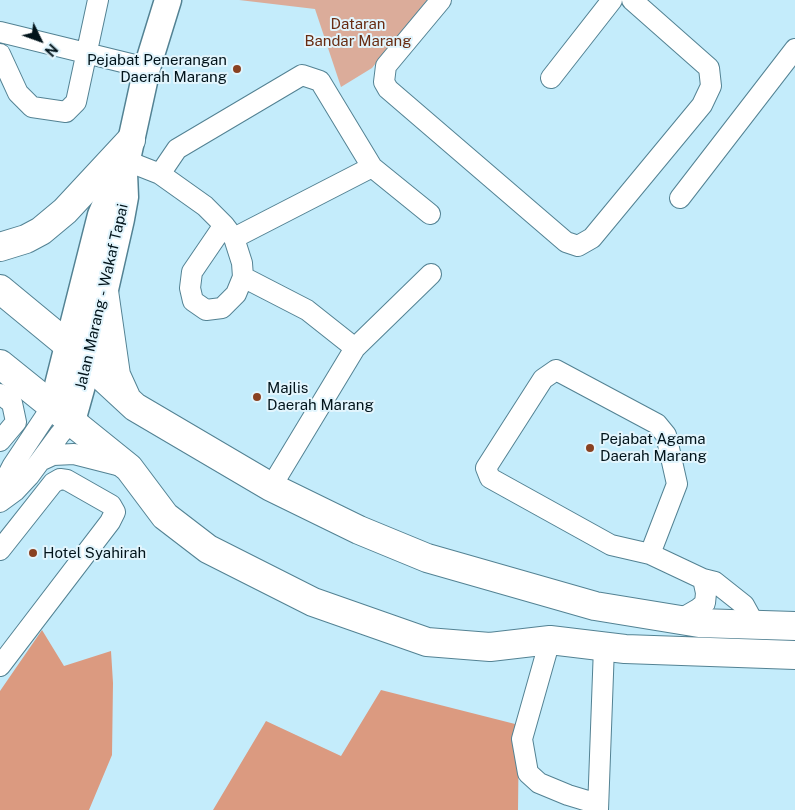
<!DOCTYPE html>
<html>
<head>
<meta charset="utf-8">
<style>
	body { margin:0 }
	#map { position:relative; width:795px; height:810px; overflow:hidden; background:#c4ecfb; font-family:"Public Sans",sans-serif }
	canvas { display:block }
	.north { position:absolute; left:15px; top:15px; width:50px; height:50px; -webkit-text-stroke:4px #e2f5fd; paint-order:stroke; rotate:132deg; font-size:14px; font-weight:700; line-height:20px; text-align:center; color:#02141b }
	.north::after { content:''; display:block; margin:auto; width:18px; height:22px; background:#02141b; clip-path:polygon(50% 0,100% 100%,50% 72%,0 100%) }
</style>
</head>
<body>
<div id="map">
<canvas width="795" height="810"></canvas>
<div class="north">N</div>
</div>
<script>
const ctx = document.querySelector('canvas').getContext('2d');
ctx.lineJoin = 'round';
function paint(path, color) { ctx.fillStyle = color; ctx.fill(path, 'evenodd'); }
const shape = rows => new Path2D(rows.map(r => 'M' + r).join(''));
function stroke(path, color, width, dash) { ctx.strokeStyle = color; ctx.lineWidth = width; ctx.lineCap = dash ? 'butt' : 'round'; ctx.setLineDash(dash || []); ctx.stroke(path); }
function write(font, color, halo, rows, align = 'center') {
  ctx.font = font + ' "Public Sans",sans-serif'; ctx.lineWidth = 4; ctx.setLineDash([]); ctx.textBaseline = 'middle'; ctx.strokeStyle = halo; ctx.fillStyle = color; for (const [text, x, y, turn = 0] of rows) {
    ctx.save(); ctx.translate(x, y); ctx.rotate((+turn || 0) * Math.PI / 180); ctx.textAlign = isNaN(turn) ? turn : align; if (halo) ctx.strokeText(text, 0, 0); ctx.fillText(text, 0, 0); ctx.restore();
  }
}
const green = shape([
	[239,0,427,0,372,68,341,87,315,9]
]);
const forest = shape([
	[42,630,64,666,111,651,113,683,112,755,89,810,0,810,0,691],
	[381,690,519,725,518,810,213,810,266,721,341,756]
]);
const minor = shape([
	[441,0,386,66,384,82,388,89,566,242,578,246,592,238,702,105,711,86,709,68,632,0],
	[0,32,147,68],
	[0,54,18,93,32,107,66,112,76,102,98,0],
	[551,78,612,0],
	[127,161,160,174,205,206,224,225,234,238,242,263,243,277,236,294,222,308,206,310,193,301,190,288,192,272,224,225],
	[160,174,177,149,302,75,320,81,372,167,430,214],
	[680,198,795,49],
	[234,238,372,167],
	[243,277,307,310,355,348],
	[556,370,657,424,666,435,677,484,650,554,611,545,490,478,486,468,543,379,556,370],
	[0,394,12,403,16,422,0,441],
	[40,461,53,455,74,454,125,467],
	[271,487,355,348,431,274],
	[2,499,4,482,13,465,53,405],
	[0,502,15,491,29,476,60,434,72,421],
	[0,550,53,483,60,479,67,480,111,505,115,512,110,522,0,666],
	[650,554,703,579,715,582,744,605,755,625],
	[679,620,698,609,705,603,706,593,703,579],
	[550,640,522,739,528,773,539,783,568,795,598,804],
	[598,810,604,647]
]);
const major = shape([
	[53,405,101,215,110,194,121,177],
	[72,421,88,364,121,219,125,197,124,173,147,68,168,0]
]);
const highway = shape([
	[0,247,26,239,41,231,65,211,131,140],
	[0,289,69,346,135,407,271,487,359,530,427,558,595,606,699,623,795,626],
	[104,291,116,375,126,397],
	[0,364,129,468,165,516,208,549,313,602,427,642,490,647,550,640,625,649,795,655]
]);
const markers = [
	[237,69,5,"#894121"],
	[257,397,5,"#894121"],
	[590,448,5,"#894121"],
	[33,553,5,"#894121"]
];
const parkNames = [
	["Dataran",358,24],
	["Bandar Marang",358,41]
];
const poiNames = [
	["Pejabat Penerangan",227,60,"right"],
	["Daerah Marang",227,77,"right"],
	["Majlis",267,388],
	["Daerah Marang",267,405],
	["Pejabat Agama",600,439],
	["Daerah Marang",600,456],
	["Hotel Syahirah",43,553]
];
const streetNames = [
	["Jalan Marang - Wakaf Tapai",102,297,-77]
];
paint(green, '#dbac9a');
paint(forest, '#db9a80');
stroke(minor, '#538293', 22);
stroke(major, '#538293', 29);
stroke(highway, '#538293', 30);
stroke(minor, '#fff', 20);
stroke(major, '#fff', 26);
stroke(highway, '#fff', 28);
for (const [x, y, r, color] of markers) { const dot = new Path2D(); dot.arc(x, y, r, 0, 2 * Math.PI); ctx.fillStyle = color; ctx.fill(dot); stroke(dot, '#e2f5fd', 2); }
write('15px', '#682c12', '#e2f5fd', parkNames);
write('15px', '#02141b', '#e2f5fd', poiNames, 'left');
write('15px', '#02141b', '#e2f5fd', streetNames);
</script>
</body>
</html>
